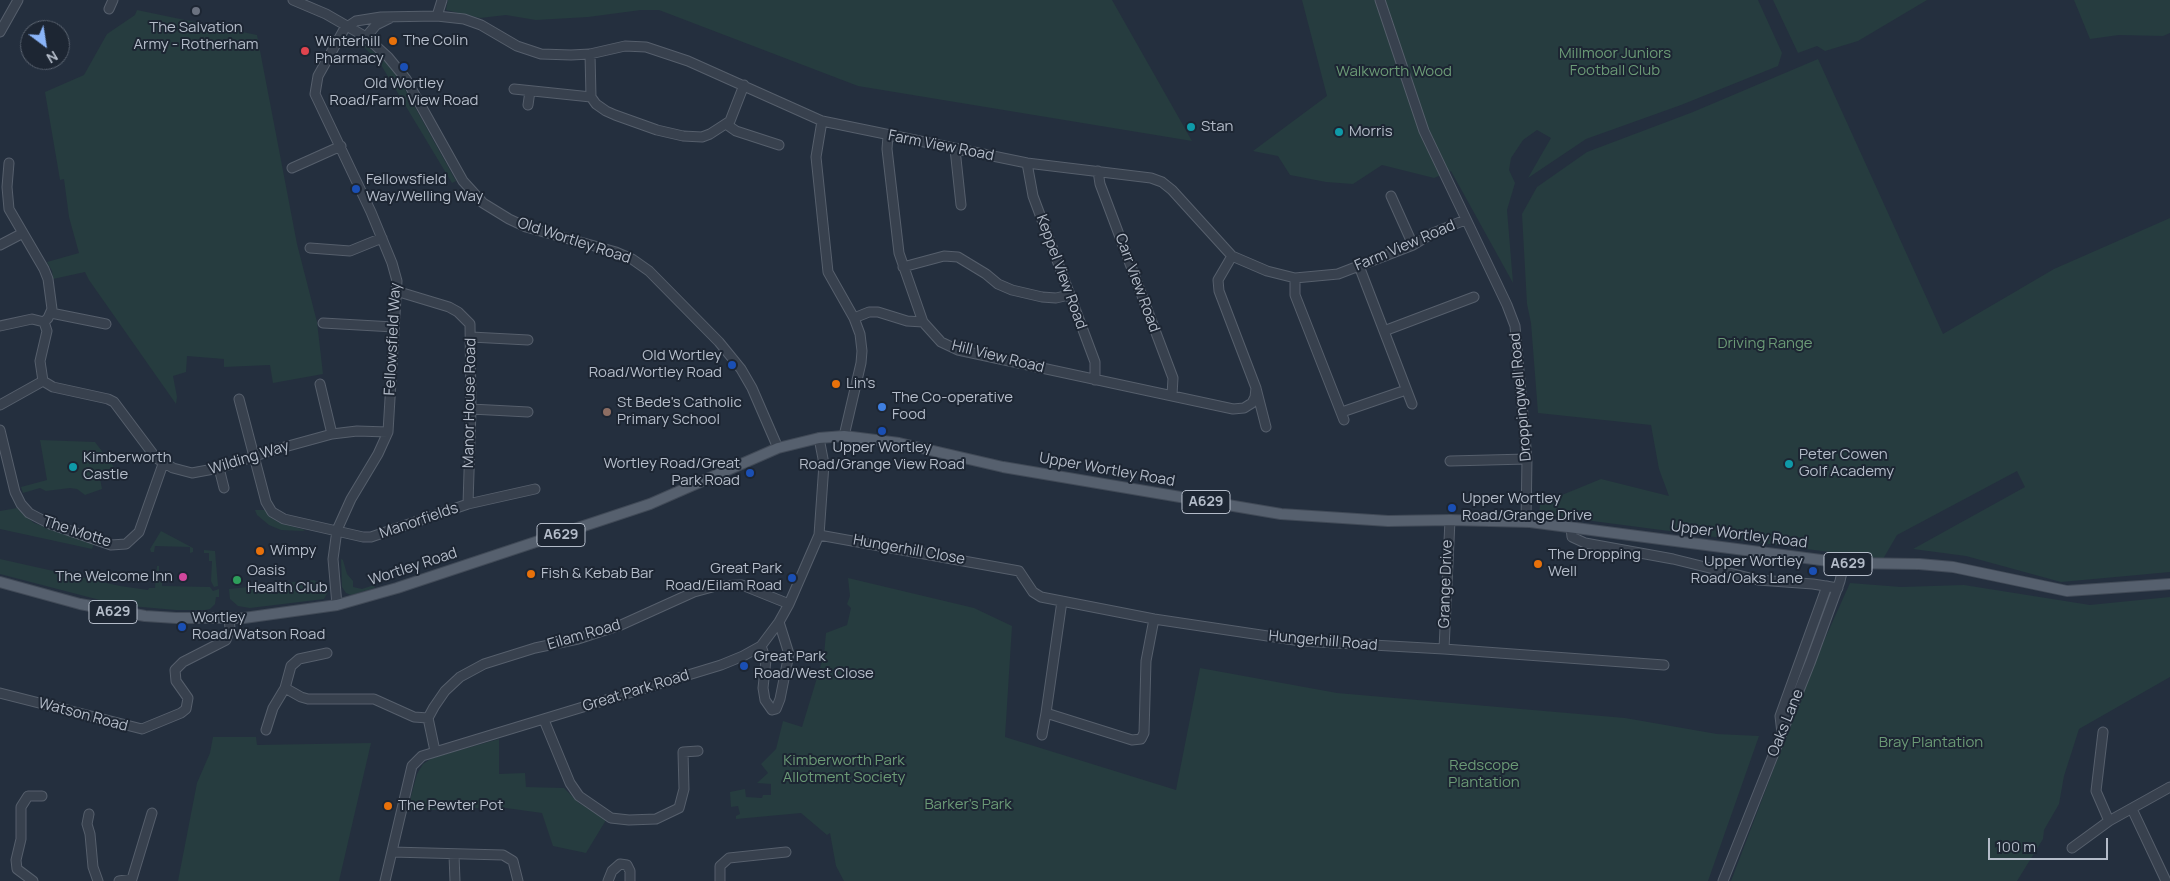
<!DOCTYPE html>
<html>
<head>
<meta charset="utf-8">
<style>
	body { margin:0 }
	#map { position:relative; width:2170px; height:881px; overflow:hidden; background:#242f3e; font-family:Manrope,sans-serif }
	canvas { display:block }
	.north { position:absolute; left:20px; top:20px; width:50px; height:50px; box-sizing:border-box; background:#1d2633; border:1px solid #59626f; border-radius:50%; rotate:149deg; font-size:14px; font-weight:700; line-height:20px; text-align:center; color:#b4bcc9 }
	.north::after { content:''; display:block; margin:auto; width:18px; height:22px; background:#8ab4f8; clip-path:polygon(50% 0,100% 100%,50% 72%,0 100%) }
	.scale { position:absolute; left:1988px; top:838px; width:120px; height:22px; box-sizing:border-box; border:2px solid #b4bcc9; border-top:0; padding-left:6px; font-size:15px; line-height:18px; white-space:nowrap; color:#b4bcc9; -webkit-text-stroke:4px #1d2633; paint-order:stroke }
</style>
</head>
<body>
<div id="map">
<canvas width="2170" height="881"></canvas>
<div class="north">N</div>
<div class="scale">100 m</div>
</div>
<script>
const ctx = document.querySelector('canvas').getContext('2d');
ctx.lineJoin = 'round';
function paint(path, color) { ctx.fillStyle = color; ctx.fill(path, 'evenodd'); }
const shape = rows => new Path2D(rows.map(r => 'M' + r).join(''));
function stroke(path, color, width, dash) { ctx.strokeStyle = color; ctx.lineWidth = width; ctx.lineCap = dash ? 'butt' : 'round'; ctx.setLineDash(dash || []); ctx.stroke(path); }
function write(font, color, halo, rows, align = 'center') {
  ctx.font = font + ' Manrope,sans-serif'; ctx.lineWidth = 4; ctx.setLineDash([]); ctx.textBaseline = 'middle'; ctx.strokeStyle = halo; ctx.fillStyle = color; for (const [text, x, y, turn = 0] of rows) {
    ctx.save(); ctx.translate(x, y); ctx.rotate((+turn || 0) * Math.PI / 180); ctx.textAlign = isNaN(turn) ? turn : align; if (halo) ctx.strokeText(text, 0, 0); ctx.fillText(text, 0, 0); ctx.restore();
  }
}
const green = shape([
	[448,0,1112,0,1192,141,858,86,659,10,641,10,588,17,536,20,506,15,480,18,446,10],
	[1302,0,1758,0,1782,53,1778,66,1681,105,1586,139,1528,178,1551,138,1537,130,1523,140,1511,158,1509,170,1515,183,1507,210,1513,283,1451,171,1434,178,1382,165,1353,184,1326,182,1290,175,1278,156,1253,151,1327,96],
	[1773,0,1927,0,1858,41,1825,51,1817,46,1798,53],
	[2074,0,2170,0,2170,33,2163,36,2119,35,2090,39],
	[137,10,257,35,297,244,317,322,323,374,273,383,270,365,224,367,224,359,187,356,186,372,173,376,177,397,176,404,89,280,85,272,53,279,52,271,47,262,79,253,69,217,64,179,60,180,45,92,84,75,107,34,135,15],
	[364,44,385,61,397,75,456,181,452,183,381,65,363,46],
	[1818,59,1943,334,2054,269,2170,218,2170,572,2061,582,1966,556,1913,549,2025,487,2017,471,1897,535,1883,559,1539,514,1540,504,1601,479,1669,496,1659,469,1651,425,1538,413,1531,323,1527,304,1522,214,1537,187,1587,152,1693,112],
	[40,440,95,442,114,467,99,473,102,489,85,495,77,489,70,488,46,491,40,488,23,493,21,487,47,480],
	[17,508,34,523,94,544,92,549,0,529,0,511],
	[255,510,265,510,270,517,280,523,305,530,303,531,281,530,269,525,257,515],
	[161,531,193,548,193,552,190,553,190,547,155,546,154,552,151,552,150,549],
	[204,550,215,551,218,586,214,587,211,581,212,561,209,561,209,553,204,553],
	[0,559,120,586,148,590,149,588,155,588,157,566,159,566,159,581,162,581,162,586,210,587,213,591,219,589,219,597,216,597,215,604,210,609,205,610,176,610,119,605,0,574],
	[341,559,343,560,347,574,353,581,353,587,362,589,374,585,375,588,351,595,346,593,342,587],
	[848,578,974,608,1012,626,1005,737,1176,790,1200,668,1337,693,1625,718,1717,734,1759,736,1708,881,844,881,836,866,830,833,827,835,801,813,736,819,736,816,740,814,738,806,731,807,730,792,745,789,746,797,762,798,763,795,771,795,771,784,757,783,768,773,761,764,776,749,783,721,802,727,824,655,826,633,847,625,851,608,847,604,850,596],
	[314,580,327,588,328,592,324,599,250,608,238,606,230,599,229,589],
	[1850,583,1901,587,1964,585,2090,605,2170,597,2170,677,2079,729,2064,776,2059,804,2044,830,2043,839,2017,881,1731,881,1814,663],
	[213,737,256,737,257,745,371,743,339,881,178,881,197,783,210,753],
	[499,739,499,774,525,773,526,787,564,788,579,803,606,820,586,853,553,846,542,813,499,807,407,811,417,774,423,764,432,758]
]);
const minor = shape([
	[293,0,326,14,366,37,388,57,406,79,463,181,483,203,509,219,526,227,616,252,632,259,649,271,719,342,741,369,752,388,778,448],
	[1380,0,1424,131,1507,305,1515,326,1527,459,1526,522],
	[109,9,113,0],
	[437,16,442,0],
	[347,27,356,21,381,17,437,16,464,19,481,25,517,46,541,54,571,55,590,54,625,46,646,47,688,61,822,121,1027,163,1151,178,1162,182,1172,190,1232,256,1267,271,1295,278,1338,274,1413,245,1433,233,1465,220],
	[0,32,18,0],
	[366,37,376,25,390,18],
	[590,54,591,97,596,104,606,111,615,115,657,130,683,136,702,137,710,134,730,121,744,85],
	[514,89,591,97],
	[528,105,530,91],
	[822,121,816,157,828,272,854,318,860,334,862,351,861,363,844,436],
	[726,124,736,131,779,145],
	[888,136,887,149,899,253,923,322,941,342,958,350,1233,409,1244,408,1252,403,1255,397,1256,388],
	[955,149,961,205],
	[9,163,7,187,9,209,44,269,48,279,52,309,48,318,44,322],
	[1027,163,1033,196,1095,362,1095,380],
	[292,168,341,146],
	[1098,171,1100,184,1173,378,1172,395],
	[1391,196,1413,245],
	[0,245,23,233],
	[310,248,350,251,382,238],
	[1232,256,1218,280,1219,291,1256,388,1266,427],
	[1359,266,1412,404],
	[903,267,944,256,958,257,986,274,998,284,1012,290,1042,297,1056,298,1069,295],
	[1295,278,1295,295,1344,420],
	[396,291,449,307,458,312,470,324,471,409,468,504],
	[51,313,106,324],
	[854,318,869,312,878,312,907,321,923,322],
	[323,323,394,327],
	[0,326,32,319,44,322],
	[1384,331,1474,297],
	[471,337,528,340],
	[43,381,53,387,108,399,114,402,156,458,173,468,192,473,219,468,270,451,332,434,357,431,388,432],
	[43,381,40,361,47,331,44,322],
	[320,384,332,434],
	[239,399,266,502,272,512,284,519,363,537,371,537,468,504,535,489],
	[0,405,43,381],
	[471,409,528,412],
	[1342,412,1406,390],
	[0,430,15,492,21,504,29,513,50,524,111,545,126,544,139,532,163,464],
	[1450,461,1527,459],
	[219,468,224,488],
	[1571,528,1572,537,1585,543,1673,559,1758,580,1813,584,1838,588],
	[819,535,1019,571,1033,592,1041,597,1154,619,1301,641,1444,649,1664,665],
	[1062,601,1046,713,1132,740,1141,739,1144,733,1146,661,1154,619],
	[337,605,333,559,337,530,351,499,378,454,388,432,397,281,392,263,371,212,315,94,318,76,346,26],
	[761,646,766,660,763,688,765,700,772,710,776,709,780,699,789,654,779,622],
	[1444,649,1450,520],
	[285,688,301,697,308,699,374,699,414,717,428,718],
	[0,693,142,729,181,713,186,709,188,698,176,681,175,670,183,662,226,640,230,628,229,618],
	[544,720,570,783,579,796,611,818,629,820,656,819,679,808,684,789,683,752,698,751],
	[266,730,273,708,285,688,291,666,299,659,327,653],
	[2103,732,2096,791,2109,821],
	[1782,733,1780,716,1827,586],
	[1042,735,1046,713],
	[435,751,428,718,434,707,445,691,460,677,484,664,535,648,578,639,621,625,694,592,716,586,742,585,789,604],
	[2132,809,2166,881],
	[89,814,87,824,90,834,93,867,98,881],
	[2072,848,2109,821,2170,787],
	[392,852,503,855,513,861,518,881],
	[454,855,455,881],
	[33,881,17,869,16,860,21,839,21,807,28,796,42,796],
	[119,881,132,879,152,813],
	[385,881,412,766,422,756,721,665,743,656,761,646,779,622,789,604,819,535,824,464,819,438],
	[608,881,612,871,620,864,627,865,630,871,630,881],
	[720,881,720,866,729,858,786,852],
	[1723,881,1810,663,1840,581,1844,563]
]);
const major = shape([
	[0,582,80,604,145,616,176,618,244,618,337,605,397,588,650,504,778,448,819,438,844,436,899,443,1003,467,1281,514,1388,521,1450,520,1530,522,1844,563,1919,564,1953,567,2067,591,2170,584]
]);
const markers = [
	[196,11,5,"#6b7280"],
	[393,41,5,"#e8710a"],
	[305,51,5,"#e0444e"],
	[404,67,5,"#1a4fb4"],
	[1191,127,5,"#0f9aa8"],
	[1339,132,5,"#0f9aa8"],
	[356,189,5,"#1a4fb4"],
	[732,365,5,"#1a4fb4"],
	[836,384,5,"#e8710a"],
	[882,407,5,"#3f7fe0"],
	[607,412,5,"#8d6e63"],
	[882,431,5,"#1a4fb4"],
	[1789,464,5,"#0f9aa8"],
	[73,467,5,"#0f9aa8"],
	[750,473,5,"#1a4fb4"],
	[1452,508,5,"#1a4fb4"],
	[260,551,5,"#e8710a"],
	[1538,564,5,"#e8710a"],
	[1813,571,5,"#1a4fb4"],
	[531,574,5,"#e8710a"],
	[183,577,5,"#d1479c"],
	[792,578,5,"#1a4fb4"],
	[237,580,5,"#2e9e5b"],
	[182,627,5,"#1a4fb4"],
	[744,666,5,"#1a4fb4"],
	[388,806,5,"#e8710a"]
];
const shields = [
	[1206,502,48],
	[561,535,48],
	[1848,564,48],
	[113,612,48]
];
const shieldNames = [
	["A629",1206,502],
	["A629",561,535],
	["A629",1848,564],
	["A629",113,612]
];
const poiNames = [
	["The Salvation",196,28,"center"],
	["Army - Rotherham",196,45,"center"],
	["The Colin",403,41],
	["Winterhill",315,42],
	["Pharmacy",315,59],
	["Old Wortley",404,84,"center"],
	["Road/Farm View Road",404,101,"center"],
	["Stan",1201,127],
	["Morris",1349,132],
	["Fellowsfield",366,180],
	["Way/Welling Way",366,197],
	["Old Wortley",722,356,"right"],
	["Road/Wortley Road",722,373,"right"],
	["Lin's",846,384],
	["The Co-operative",892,398],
	["Food",892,415],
	["St Bede's Catholic",617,403],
	["Primary School",617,420],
	["Upper Wortley",882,448,"center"],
	["Road/Grange View Road",882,465,"center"],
	["Peter Cowen",1799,455],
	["Golf Academy",1799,472],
	["Kimberworth",83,458],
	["Castle",83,475],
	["Wortley Road/Great",740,464,"right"],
	["Park Road",740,481,"right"],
	["Upper Wortley",1462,499],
	["Road/Grange Drive",1462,516],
	["Wimpy",270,551],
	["The Dropping",1548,555],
	["Well",1548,572],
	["Upper Wortley",1803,562,"right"],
	["Road/Oaks Lane",1803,579,"right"],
	["Great Park",782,569,"right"],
	["Road/Eilam Road",782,586,"right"],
	["Oasis",247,571],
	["Health Club",247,588],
	["Fish & Kebab Bar",541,574],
	["The Welcome Inn",173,577,"right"],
	["Wortley",192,618],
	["Road/Watson Road",192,635],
	["Great Park",754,657],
	["Road/West Close",754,674],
	["The Pewter Pot",398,806]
];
const parkNames = [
	["Millmoor Juniors",1615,54],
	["Football Club",1615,71],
	["Walkworth Wood",1394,72],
	["Driving Range",1765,344],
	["Bray Plantation",1931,743],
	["Kimberworth Park",844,761],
	["Allotment Society",844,778],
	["Redscope",1484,766],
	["Plantation",1484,783],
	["Barker's Park",968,805]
];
const streetNames = [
	["Farm View Road",941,146,11],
	["Old Wortley Road",574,241,18],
	["Farm View Road",1405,246,-23],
	["Keppel View Road",1061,272,70],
	["Carr View Road",1137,283,70],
	["Fellowsfield Way",393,339,-87],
	["Hill View Road",998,357,14],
	["Droppingwell Road",1521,397,-95],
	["Manor House Road",470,403,-89],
	["Wilding Way",249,458,-17],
	["Upper Wortley Road",1107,470,10],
	["Manorfields",419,521,-19],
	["The Motte",77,532,18],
	["Upper Wortley Road",1739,535,7],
	["Hungerhill Close",909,550,10],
	["Wortley Road",413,567,-18],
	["Grange Drive",1446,584,-88],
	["Eilam Road",584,635,-16],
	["Hungerhill Road",1323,641,5],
	["Great Park Road",636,691,-17],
	["Watson Road",83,715,15],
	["Oaks Lane",1786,723,-68]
];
paint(green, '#263c3f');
stroke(minor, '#565f6c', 11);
stroke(major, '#414a57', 12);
stroke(minor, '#38414e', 9);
stroke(major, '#56606e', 10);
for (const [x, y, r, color] of markers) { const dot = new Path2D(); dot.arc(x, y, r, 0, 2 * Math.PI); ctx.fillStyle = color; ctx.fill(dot); stroke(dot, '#1d2633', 2); }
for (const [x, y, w] of shields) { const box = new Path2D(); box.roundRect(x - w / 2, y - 11.5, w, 23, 4); ctx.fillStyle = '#1d2633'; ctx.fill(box); stroke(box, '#b4bcc9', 1); }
write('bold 14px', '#b4bcc9', null, shieldNames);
write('15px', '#b4bcc9', '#1d2633', poiNames, 'left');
write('15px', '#6b9a76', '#1d2633', parkNames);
write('15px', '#b4bcc9', '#1d2633', streetNames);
</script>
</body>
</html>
